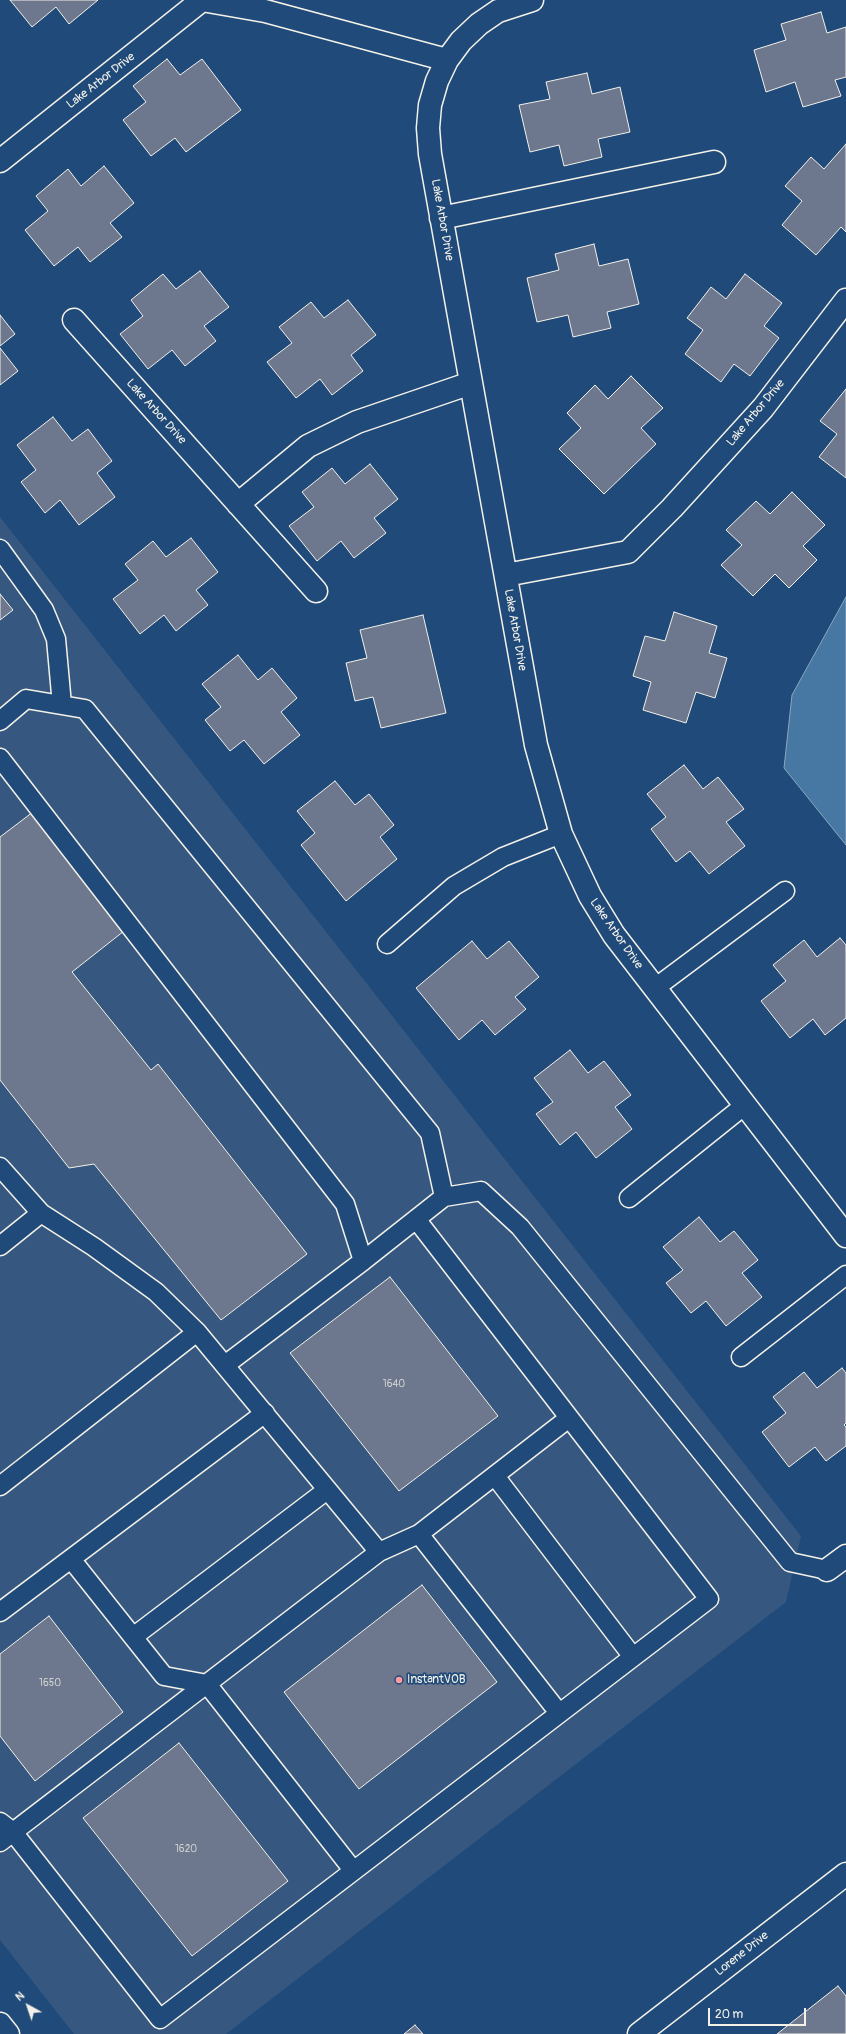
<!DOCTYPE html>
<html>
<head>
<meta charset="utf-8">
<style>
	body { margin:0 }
	#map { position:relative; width:846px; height:2034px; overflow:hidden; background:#1f4a7a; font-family:Pangolin,sans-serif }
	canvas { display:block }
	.north { position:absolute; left:8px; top:1986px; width:40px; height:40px; -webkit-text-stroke:3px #1f4a7a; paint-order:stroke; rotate:320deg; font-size:11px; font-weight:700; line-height:16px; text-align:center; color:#f4f1e8 }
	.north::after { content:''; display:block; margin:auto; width:14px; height:18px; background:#f4f1e8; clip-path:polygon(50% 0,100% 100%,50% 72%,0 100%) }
	.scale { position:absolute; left:708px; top:2008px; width:98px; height:18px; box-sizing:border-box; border:2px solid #f4f1e8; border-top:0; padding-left:5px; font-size:12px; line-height:14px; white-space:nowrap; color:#f4f1e8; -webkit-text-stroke:3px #1f4a7a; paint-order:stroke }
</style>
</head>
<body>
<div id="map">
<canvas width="846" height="2034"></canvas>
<div class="north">N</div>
<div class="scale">20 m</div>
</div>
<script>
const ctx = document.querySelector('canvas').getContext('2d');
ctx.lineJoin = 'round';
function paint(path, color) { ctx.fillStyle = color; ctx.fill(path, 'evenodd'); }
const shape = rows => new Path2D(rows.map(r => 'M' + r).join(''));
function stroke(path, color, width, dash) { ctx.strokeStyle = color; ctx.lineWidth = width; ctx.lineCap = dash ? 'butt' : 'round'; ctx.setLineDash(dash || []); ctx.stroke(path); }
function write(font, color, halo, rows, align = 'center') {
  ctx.font = font + ' Pangolin,sans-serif'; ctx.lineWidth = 3.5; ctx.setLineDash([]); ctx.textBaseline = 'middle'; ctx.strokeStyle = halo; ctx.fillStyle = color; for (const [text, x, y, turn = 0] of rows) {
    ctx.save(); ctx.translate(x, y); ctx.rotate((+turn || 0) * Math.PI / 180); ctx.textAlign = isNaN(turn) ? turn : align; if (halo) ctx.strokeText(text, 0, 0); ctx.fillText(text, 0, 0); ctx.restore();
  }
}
const built = shape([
	[0,517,801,1536,786,1602,226,2034,74,2034,0,1940]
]);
const water = shape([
	[846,597,846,845,784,768,792,695,846,597]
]);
const building = shape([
	[10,0,98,0,69,24,56,7,32,27,10,0],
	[821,12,827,33,846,27,846,77,835,80,841,96,803,107,795,82,766,92,754,50,786,40,781,24,821,12],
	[167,59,180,75,202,59,241,110,186,152,175,138,151,156,123,120,146,102,133,86,167,59],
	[587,73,592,94,620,87,630,132,598,139,602,157,564,166,559,145,530,152,519,105,550,99,546,82,587,73],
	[846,144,846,232,841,227,816,255,782,225,802,201,785,186,811,157,824,169,846,144],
	[104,166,134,203,110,223,122,237,90,262,78,247,54,266,25,230,48,211,36,196,68,169,81,186,104,166],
	[594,244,599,266,628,259,639,304,607,312,611,328,573,337,568,315,537,322,527,278,559,270,555,254,594,244],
	[200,271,229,307,204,326,216,341,185,366,172,350,148,369,120,334,143,316,131,300,163,274,176,289,200,271],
	[745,274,782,303,764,326,779,338,750,376,734,364,721,382,685,354,703,330,687,318,711,287,726,299,745,274],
	[348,300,376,335,351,355,363,371,332,395,320,379,296,398,267,362,292,343,279,327,311,302,324,318,348,300],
	[0,315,15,334,0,346,0,315],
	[0,348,18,371,0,385,0,348],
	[631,376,663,408,641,428,656,444,604,494,559,449,581,428,567,413,595,385,608,399,631,376],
	[846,389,846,478,819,457,837,434,820,421,846,389],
	[53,417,72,441,88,429,112,461,97,473,115,497,79,525,60,500,45,513,21,482,36,470,17,445,53,417],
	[370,464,398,499,374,518,386,533,354,558,341,541,317,561,289,526,314,507,302,492,332,468,345,484,370,464],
	[792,492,825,525,803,546,817,560,789,588,775,574,753,596,721,565,742,545,726,530,756,501,770,514,792,492],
	[191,538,218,572,196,590,208,605,176,631,164,615,140,634,113,599,138,580,125,564,153,541,166,557,191,538],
	[0,594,13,610,0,620,0,594],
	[674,612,717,626,709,653,727,658,715,698,696,692,686,723,643,710,651,682,633,676,645,636,665,641,674,612],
	[423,615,446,713,381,728,373,697,355,701,346,663,367,658,360,630,423,615],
	[238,655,258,680,272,668,297,698,281,712,300,735,264,764,244,740,230,751,205,720,221,707,202,684,238,655],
	[684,765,703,789,718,777,744,809,726,822,745,846,709,874,690,851,676,862,651,829,666,817,647,794,684,765],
	[335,781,355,805,369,794,394,825,380,837,397,859,346,901,301,845,315,833,297,811,335,781],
	[33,812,124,931,72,972,151,1070,158,1064,307,1254,221,1320,94,1164,69,1168,0,1080,0,837,33,812],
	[840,938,846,945,846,1018,825,1035,813,1019,790,1038,761,1001,786,981,773,965,804,940,817,957,840,938],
	[472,941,487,959,509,941,539,977,515,997,526,1009,495,1035,482,1020,459,1040,416,988,472,941],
	[570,1050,588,1073,604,1061,631,1095,615,1107,632,1129,596,1158,576,1132,560,1145,536,1114,553,1102,534,1078,570,1050],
	[699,1217,720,1242,734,1231,758,1260,742,1273,762,1297,726,1326,706,1301,691,1313,666,1283,683,1270,663,1247,699,1217],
	[390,1277,498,1416,399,1491,290,1353,390,1277],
	[842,1368,846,1373,846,1423,844,1425,846,1427,846,1446,826,1461,815,1447,789,1467,762,1432,786,1413,773,1397,804,1372,817,1388,842,1368],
	[422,1585,497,1682,359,1789,284,1692,422,1585],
	[49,1616,123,1712,35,1781,0,1736,0,1654,49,1616],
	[179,1743,288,1881,192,1956,83,1818,179,1743],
	[838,1986,846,1996,846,2034,777,2034,838,1986],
	[415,2025,423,2034,404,2034,415,2025]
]);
const lane = shape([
	[0,549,44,610,56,639,62,705],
	[0,721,26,699,85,709,430,1133,444,1197],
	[0,758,345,1204,363,1261],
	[387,944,454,886,503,857,561,834],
	[655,988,785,891],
	[0,1167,41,1213,94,1247,156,1292,197,1332,379,1552,0,1842],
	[629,1198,745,1105],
	[0,1246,41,1213],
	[741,1357,846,1275],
	[225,1365,363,1261,444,1197,481,1191,520,1227,790,1562,827,1570],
	[495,1476,633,1657],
	[0,1486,197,1332],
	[419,1534,559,1713],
	[379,1552,419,1534,569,1418],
	[71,1559,164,1676,207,1684,353,1870],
	[0,1612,265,1413],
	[133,1637,327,1490],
	[0,1822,13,1832,160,2019,709,1599,416,1219]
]);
const street = shape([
	[532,0,498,11,479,24,461,41,447,60,437,81,430,105,428,128,430,154,536,745,561,834,590,896,614,935,846,1236],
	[0,161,202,0,265,11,447,60],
	[441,218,714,162],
	[74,320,316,591],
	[238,504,308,446,357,422,471,383],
	[506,575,628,552,672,508,763,408,846,300],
	[827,1570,846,1556],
	[639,2034,846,1874]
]);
const secondary = shape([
	[0,2024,8,2034]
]);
const markers = [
	[399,1680,4,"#ff9aa2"]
];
const numberNames = [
	["1640",394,1384],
	["1650",50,1683],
	["1620",186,1849]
];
const streetNames = [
	["Lake Arbor Drive",101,81,-38],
	["Lake Arbor Drive",442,220,80],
	["Lake Arbor Drive",156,412,48],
	["Lake Arbor Drive",756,413,-50],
	["Lake Arbor Drive",515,630,80],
	["Lake Arbor Drive",616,934,55],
	["Lorene Drive",742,1954,-38]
];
const poiNames = [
	["InstantVOB",407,1680]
];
paint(built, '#365880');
paint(water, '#4777a3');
stroke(water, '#8ca8bf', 1);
paint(building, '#6d778d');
stroke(building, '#f4f1e8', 1);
stroke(lane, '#f4f1e8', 21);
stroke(street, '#f4f1e8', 25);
stroke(secondary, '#f4f1e8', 25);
stroke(lane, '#1f4a7a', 18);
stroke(street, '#1f4a7a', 22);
stroke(secondary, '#1f4a7a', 22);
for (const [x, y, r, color] of markers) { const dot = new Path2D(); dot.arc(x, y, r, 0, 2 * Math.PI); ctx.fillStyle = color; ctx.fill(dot); stroke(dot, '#1f4a7a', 1.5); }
write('10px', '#d2d2d1', null, numberNames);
write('12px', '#f4f1e8', '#1f4a7a', streetNames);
write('12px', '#f4f1e8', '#1f4a7a', poiNames, 'left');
</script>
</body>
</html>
